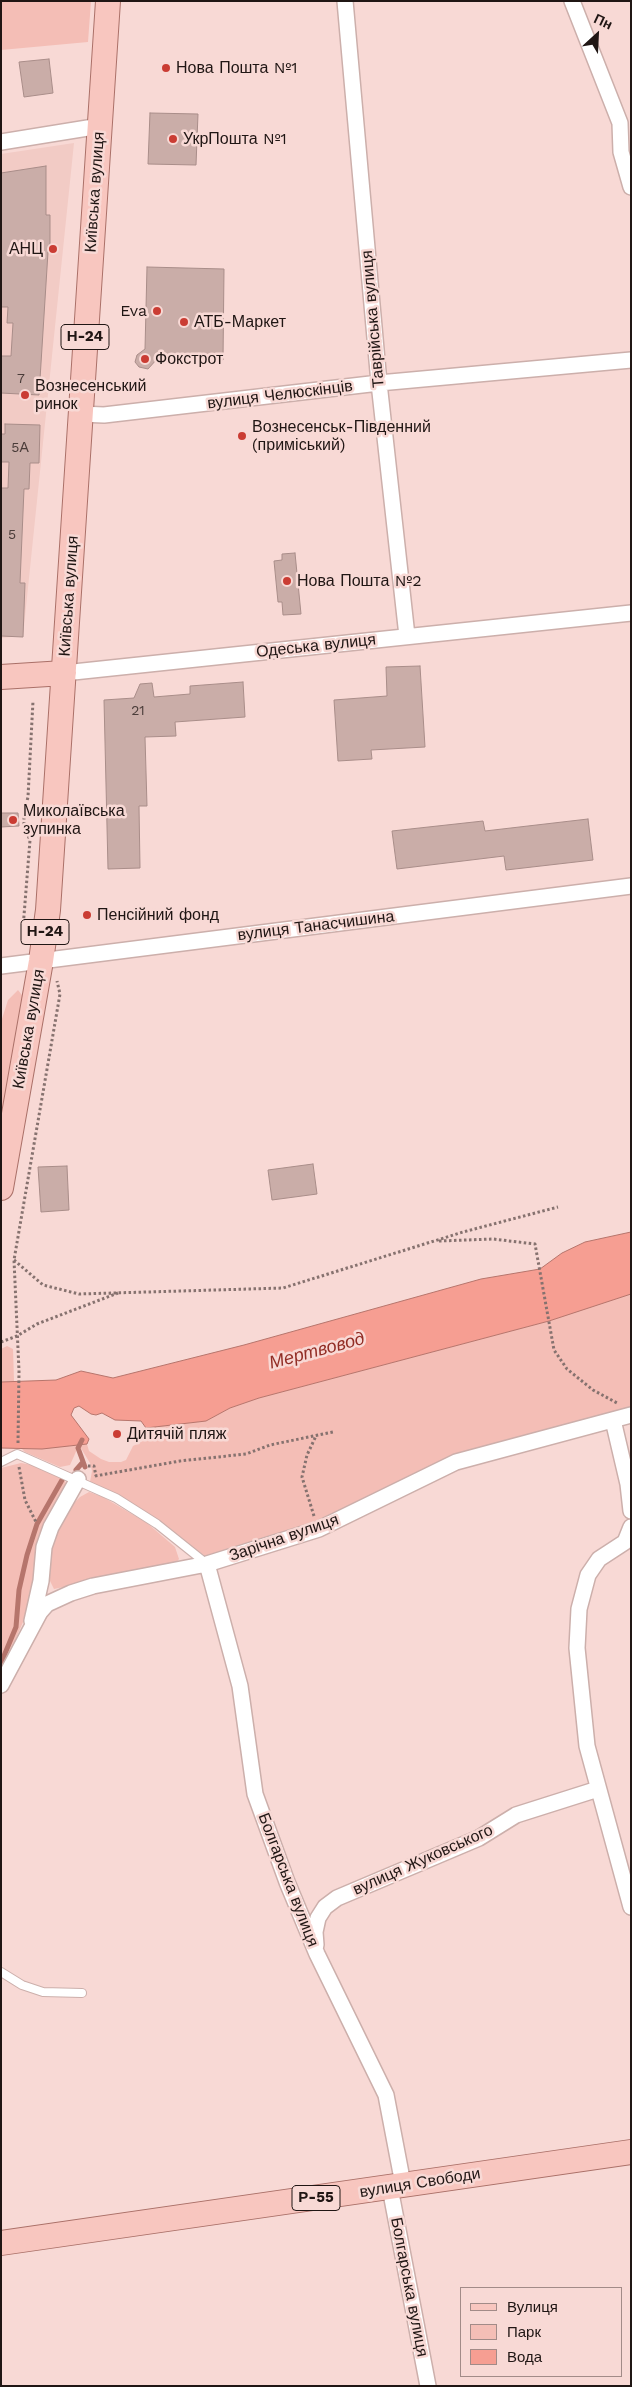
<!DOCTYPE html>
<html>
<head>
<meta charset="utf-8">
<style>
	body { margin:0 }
	#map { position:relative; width:632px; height:2387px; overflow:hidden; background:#f8d9d5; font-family:"Work Sans",sans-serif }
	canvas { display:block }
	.frame { position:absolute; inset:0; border:2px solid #201614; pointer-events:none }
	.legend { position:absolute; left:460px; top:2287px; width:162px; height:90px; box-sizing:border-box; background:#f8d9d5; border:1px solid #a28b88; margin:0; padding:6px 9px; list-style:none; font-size:15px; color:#201614 }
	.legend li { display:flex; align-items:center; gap:10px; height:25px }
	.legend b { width:25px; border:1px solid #a28b88 }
	.north { position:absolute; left:572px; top:10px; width:50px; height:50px; -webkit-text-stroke:4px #f8d9d5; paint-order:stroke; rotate:25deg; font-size:14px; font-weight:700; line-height:20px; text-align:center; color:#201614 }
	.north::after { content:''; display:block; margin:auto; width:18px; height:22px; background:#201614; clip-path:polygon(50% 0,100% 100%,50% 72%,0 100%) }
</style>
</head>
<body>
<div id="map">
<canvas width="632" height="2387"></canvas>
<div class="frame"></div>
<ul class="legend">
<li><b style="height:6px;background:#f8c6bf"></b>Вулиця</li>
<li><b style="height:14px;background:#f4beb6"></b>Парк</li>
<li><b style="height:14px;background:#f69e92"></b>Вода</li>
</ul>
<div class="north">Пн</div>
</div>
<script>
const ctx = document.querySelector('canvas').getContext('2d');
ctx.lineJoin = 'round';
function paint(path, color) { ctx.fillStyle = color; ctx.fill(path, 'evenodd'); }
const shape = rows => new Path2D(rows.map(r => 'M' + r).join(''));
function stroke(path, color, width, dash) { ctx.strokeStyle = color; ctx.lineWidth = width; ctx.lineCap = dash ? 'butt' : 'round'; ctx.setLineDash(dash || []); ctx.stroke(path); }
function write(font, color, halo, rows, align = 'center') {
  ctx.font = font + ' "Work Sans",sans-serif'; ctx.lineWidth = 5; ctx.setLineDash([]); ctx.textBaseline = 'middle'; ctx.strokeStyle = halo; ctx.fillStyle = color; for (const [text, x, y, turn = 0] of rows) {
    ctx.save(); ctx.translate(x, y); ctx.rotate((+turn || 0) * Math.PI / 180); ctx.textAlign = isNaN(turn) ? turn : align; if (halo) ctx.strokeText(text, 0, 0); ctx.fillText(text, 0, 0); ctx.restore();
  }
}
const built = shape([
	[74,143,23,636,1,638,1,154]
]);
const green = shape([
	[1,1,91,1,88,42,1,50],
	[18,990,25,999,1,1149,1,1022,8,1000],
	[631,1293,631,1413,457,1457,322,1521,205,1556,139,1508,114,1493,90,1482,92,1471,90,1463,79,1445,70,1465,60,1467,25,1452,22,1449,87,1444,89,1451,101,1459,109,1462,121,1462,126,1460,133,1446,149,1438,149,1433,146,1428,206,1421,230,1408,259,1398,549,1321],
	[7,1346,13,1349,14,1381,1,1382,1,1349],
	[21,1463,38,1466,64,1478,67,1487,38,1547,31,1591,23,1622,1,1673,1,1468],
	[89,1492,103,1497,147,1523,175,1547,179,1559,175,1564,54,1589,50,1581,48,1551,53,1535,72,1505,80,1497]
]);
const water = shape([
	[631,1232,631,1294,549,1321,259,1398,230,1408,206,1421,146,1428,141,1421,115,1420,102,1413,96,1415,91,1414,79,1406,74,1408,71,1415,89,1439,87,1444,42,1449,1,1448,1,1382,56,1380,81,1371,113,1378,244,1345,481,1279,540,1269,562,1253,585,1242,631,1232]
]);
const stream = shape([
	[82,1440,78,1448,85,1467],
	[76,1470,83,1462],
	[1,1663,16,1627,19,1590,27,1555,37,1524,62,1480]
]);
const building = shape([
	[49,59,53,93,24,97,19,62,49,59],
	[150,113,198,114,196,165,148,164,150,113],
	[46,166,46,215,50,215,50,252,48,252,39,395,1,393,1,356,11,356,13,323,7,323,8,307,1,307,1,173,46,166],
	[147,267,224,269,223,360,157,359,148,369,139,367,135,362,137,355,145,349,147,267],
	[5,424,40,425,39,463,30,463,29,489,24,489,20,583,25,583,23,637,1,636,1,488,8,488,9,462,1,462,1,434,5,434,5,424],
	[295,553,301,614,283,615,282,602,278,602,274,561,282,560,282,554,295,553],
	[420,666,425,747,371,750,372,759,338,761,334,700,387,696,386,667,420,666],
	[243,682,245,717,175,722,176,736,145,737,147,806,139,806,140,868,108,869,104,700,134,698,140,684,152,683,154,697,190,694,190,686,243,682],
	[1,813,18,813,19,826,1,827,1,813],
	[588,819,593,860,506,870,504,856,397,869,392,831,483,821,485,831,588,819],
	[313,1164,317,1194,272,1200,268,1170,313,1164],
	[67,1166,69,1210,41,1212,38,1167,67,1166]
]);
const path = shape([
	[23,928,30,840,24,827,24,813,28,797,33,701],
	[439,1241,493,1239,535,1244,554,1350,567,1369,593,1390,617,1403],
	[14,1260,43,1285,79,1294,283,1288,463,1232,558,1207],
	[1,1342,17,1336,37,1324,118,1293],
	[18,1443,19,1371,14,1260,60,994,57,981],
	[88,1466,94,1466,96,1476],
	[19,1467,25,1500,36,1522],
	[95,1476,180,1461,246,1454,270,1445,333,1432],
	[314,1516,302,1477,307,1455,316,1436]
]);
const lane = shape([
	[1,1462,17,1454,116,1498,157,1524,207,1564],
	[1,1972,22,1985,43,1992,82,1993]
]);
const street = shape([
	[345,1,379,383,407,636],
	[572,1,620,123,621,152,631,187],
	[1,142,100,126],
	[80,414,104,415,379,383,631,360],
	[64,673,631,613],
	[1,966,631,886],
	[613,1420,628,1484,631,1511],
	[631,1527,625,1542,599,1559,588,1575,579,1609,577,1648,587,1746,631,1907],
	[207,1564,240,1686,255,1794,287,1882,317,1954,386,2095,403,2184],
	[32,1621,41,1581,44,1547,51,1527,78,1479],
	[1,1685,40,1612,47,1604,71,1593,93,1586,207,1564,319,1529,456,1462,631,1415],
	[316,1945,315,1932,318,1918,325,1907,337,1898,479,1838,516,1815,598,1789],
	[390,2188,428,2386]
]);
const primary = shape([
	[1,677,64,673],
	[1,1188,41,961,48,910,108,1],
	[1,2243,631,2152]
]);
const markers = [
	[166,68,5,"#ca3c33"],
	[173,139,5,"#ca3c33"],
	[53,249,5,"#ca3c33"],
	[157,311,5,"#ca3c33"],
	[184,322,5,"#ca3c33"],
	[145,359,5,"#ca3c33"],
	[25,395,5,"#ca3c33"],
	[242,436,5,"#ca3c33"],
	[287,581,5,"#ca3c33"],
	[13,820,5,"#ca3c33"],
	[87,915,5,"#ca3c33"],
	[117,1434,5,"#ca3c33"]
];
const numberNames = [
	["7",21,379],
	["5А",20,448],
	["5",12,535],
	["21",138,711]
];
const shields = [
	[85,337,48],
	[45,932,48],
	[316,2198,48]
];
const shieldNames = [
	["Н-24",85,337],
	["Н-24",45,932],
	["Р-55",316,2198]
];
const poiNames = [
	["Нова Пошта №1",176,68],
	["УкрПошта №1",183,139],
	["АНЦ",43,249,"right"],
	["Eva",147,311,"right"],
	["АТБ-Маркет",194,322],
	["Фокстрот",155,359],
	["Вознесенський",35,386],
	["ринок",35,404],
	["Вознесенськ-Південний",252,427],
	["(приміський)",252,445],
	["Нова Пошта №2",297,581],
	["Миколаївська",23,811],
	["зупинка",23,829],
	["Пенсійний фонд",97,915],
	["Дитячій пляж",127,1434]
];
const streetNames = [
	["Київська вулиця",95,192,-86],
	["Таврійська вулиця",373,319,-95],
	["вулиця Челюскінців",280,395,-7],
	["Київська вулиця",69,596,-86],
	["Одеська вулиця",316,646,-6],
	["вулиця Танасчишина",316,926,-7],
	["Київська вулиця",29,1029,-80],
	["Зарічна вулиця",284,1538,-19],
	["вулиця Жуковського",423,1860,-24],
	["Болгарська вулиця",288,1880,69],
	["вулиця Свободи",420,2183,-9],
	["Болгарська вулиця",409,2287,79]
];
const waterNames = [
	["Мертвовод",317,1351,-15]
];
paint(built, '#f2cbc5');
paint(green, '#f4beb6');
paint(water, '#f69e92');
stroke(water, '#b6756c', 1);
stroke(stream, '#b6756c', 5);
paint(building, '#caada8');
stroke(building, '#a98d89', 1);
stroke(lane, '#ccafab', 10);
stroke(street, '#ccafab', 18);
stroke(primary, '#aa7068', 26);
stroke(path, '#86726f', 3, [2.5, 2.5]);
stroke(lane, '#fff', 8);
stroke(street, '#fff', 15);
stroke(primary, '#f8c6bf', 24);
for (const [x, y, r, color] of markers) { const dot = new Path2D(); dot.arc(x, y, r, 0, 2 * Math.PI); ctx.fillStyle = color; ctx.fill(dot); stroke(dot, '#f8d9d5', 2); }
write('14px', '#4a3c39', null, numberNames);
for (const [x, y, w] of shields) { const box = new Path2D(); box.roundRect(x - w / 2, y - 12.5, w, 25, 4); ctx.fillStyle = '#f8d9d5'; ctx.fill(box); stroke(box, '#201614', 1); }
write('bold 15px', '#201614', null, shieldNames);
write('16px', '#201614', '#f8d9d5', poiNames, 'left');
write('16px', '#201614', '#f8d9d5', streetNames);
write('italic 18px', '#922d25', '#f8d9d5', waterNames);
</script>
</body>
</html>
